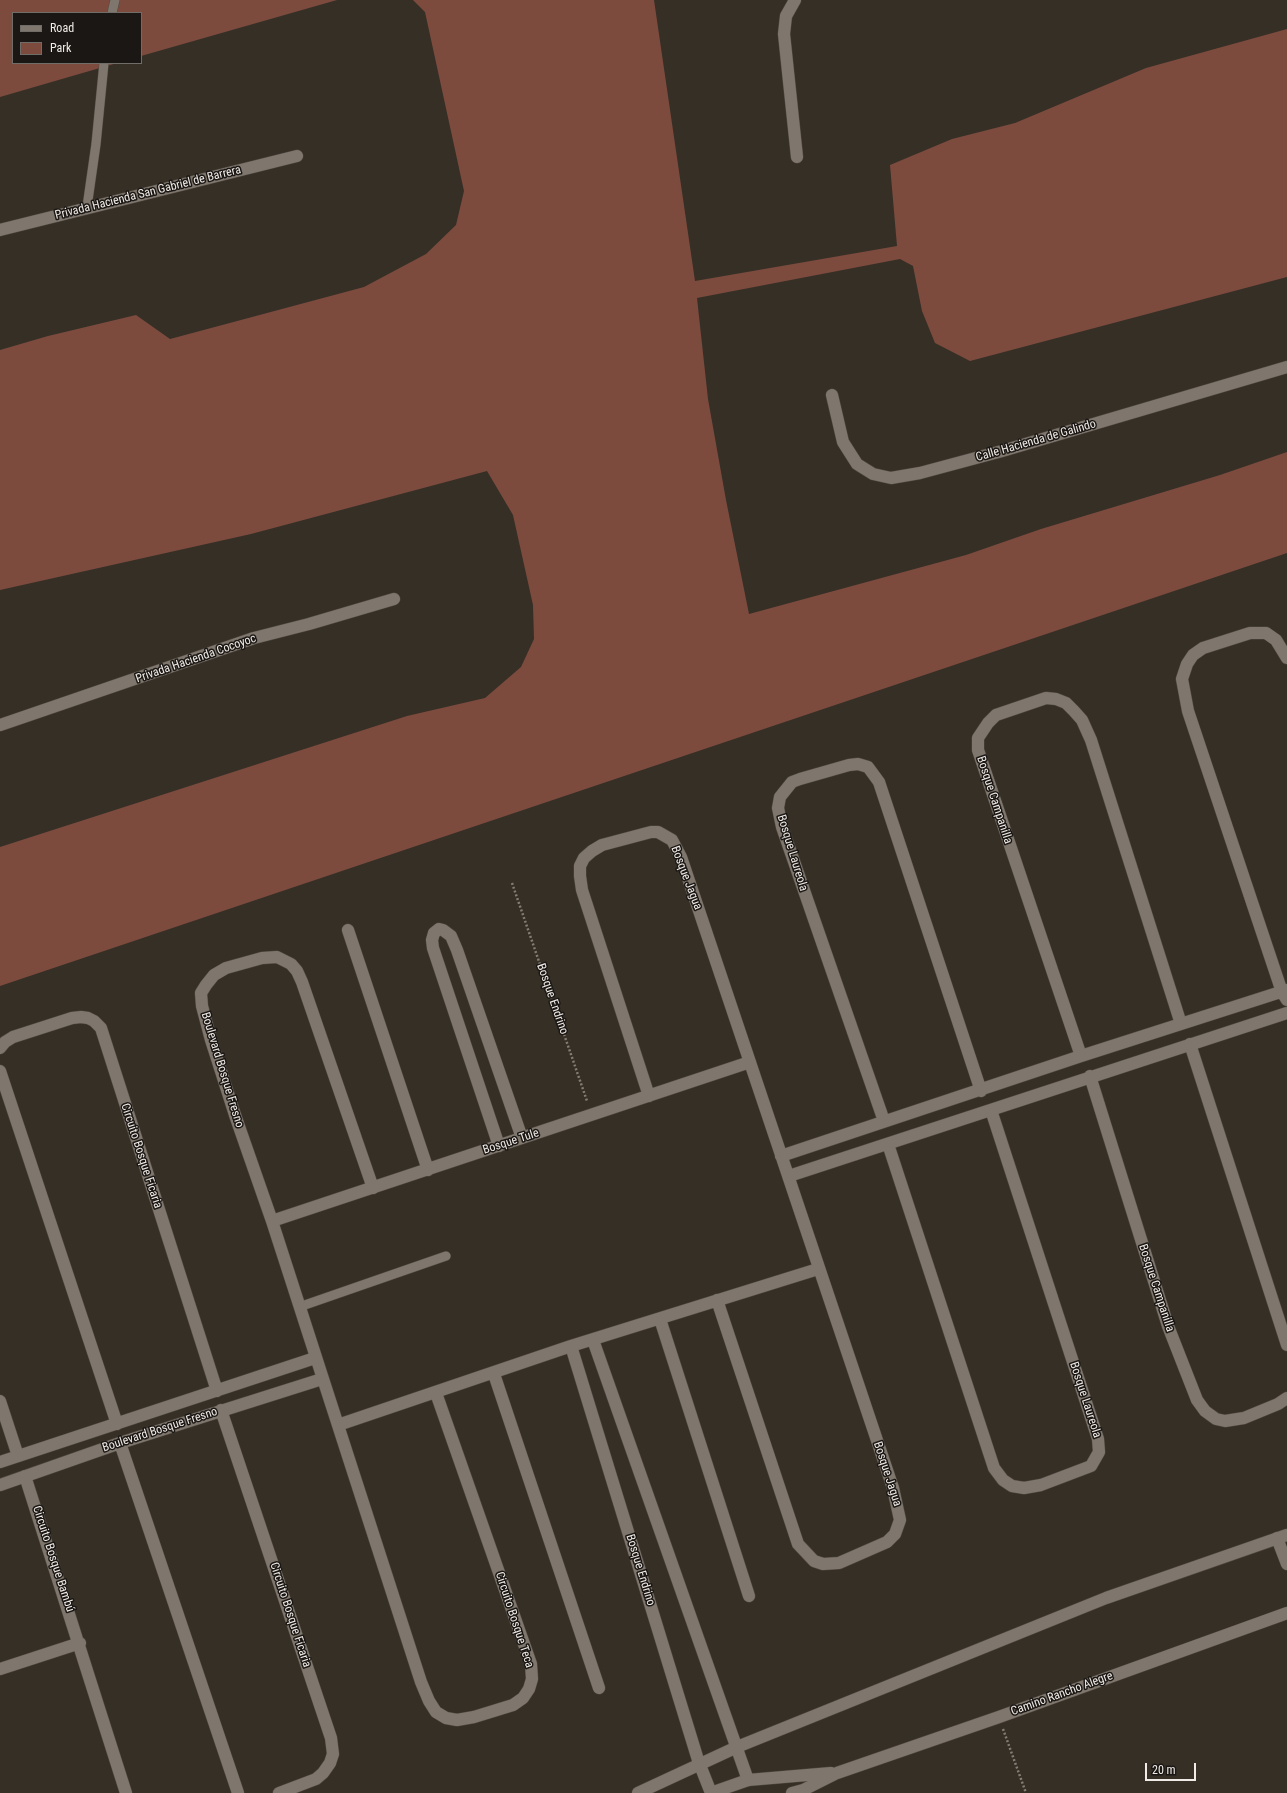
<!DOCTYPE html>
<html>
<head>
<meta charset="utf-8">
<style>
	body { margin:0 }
	#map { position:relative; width:1287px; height:1793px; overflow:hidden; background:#362f26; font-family:"Roboto Condensed",sans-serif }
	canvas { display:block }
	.legend { position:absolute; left:12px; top:12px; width:130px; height:52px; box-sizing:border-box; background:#1b1714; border:1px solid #706c68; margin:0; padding:5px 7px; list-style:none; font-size:12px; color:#f0ebe6 }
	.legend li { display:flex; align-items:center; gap:8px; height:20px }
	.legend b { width:20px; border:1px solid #706c68 }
	.scale { position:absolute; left:1145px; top:1763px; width:51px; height:18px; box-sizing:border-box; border:2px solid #f0ebe6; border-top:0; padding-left:5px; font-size:12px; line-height:14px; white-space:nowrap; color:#f0ebe6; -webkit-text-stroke:3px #1b1714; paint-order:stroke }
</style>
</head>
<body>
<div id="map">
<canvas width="1287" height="1793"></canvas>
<ul class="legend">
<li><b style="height:5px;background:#7f776d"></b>Road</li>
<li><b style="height:11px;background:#7c4b3e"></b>Park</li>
</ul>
<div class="scale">20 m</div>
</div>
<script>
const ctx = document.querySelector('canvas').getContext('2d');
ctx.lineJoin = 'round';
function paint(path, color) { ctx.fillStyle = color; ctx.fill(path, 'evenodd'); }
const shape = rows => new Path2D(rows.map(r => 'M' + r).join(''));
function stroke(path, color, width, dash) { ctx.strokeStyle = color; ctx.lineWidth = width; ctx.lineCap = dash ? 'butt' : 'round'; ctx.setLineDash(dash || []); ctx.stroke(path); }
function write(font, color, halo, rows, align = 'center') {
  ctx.font = font + ' "Roboto Condensed",sans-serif'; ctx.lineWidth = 3; ctx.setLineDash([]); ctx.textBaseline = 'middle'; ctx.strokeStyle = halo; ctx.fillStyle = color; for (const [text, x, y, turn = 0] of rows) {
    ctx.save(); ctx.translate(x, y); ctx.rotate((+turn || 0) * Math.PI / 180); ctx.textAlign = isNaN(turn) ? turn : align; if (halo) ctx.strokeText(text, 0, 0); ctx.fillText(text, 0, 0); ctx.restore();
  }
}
const green = shape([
	[0,0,337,0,141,56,141,13,13,13,13,63,117,63,0,97],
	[413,0,654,0,695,281,897,246,890,165,952,139,1015,123,1146,68,1287,29,1287,277,970,361,935,343,922,311,913,266,900,259,697,298,708,399,726,500,749,614,966,555,1041,529,1220,475,1287,452,1287,553,0,986,0,847,407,716,485,698,521,667,534,639,533,605,513,515,487,471,251,534,0,590,0,350,48,336,136,315,170,339,364,287,426,254,456,225,464,191,425,12]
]);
const path = shape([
	[512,883,587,1101],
	[1003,1729,1026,1793]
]);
const service = shape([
	[112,13,115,0],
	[87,207,96,144,104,63],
	[299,1307,446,1256]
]);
const minor = shape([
	[795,0,786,16,784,34,797,157],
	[0,230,297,156],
	[832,395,843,442,857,464,873,474,891,478,920,473,1002,451,1287,367],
	[1287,658,1276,640,1266,633,1250,633,1203,648,1193,655,1187,664,1182,679,1188,711,1282,992,1287,1000],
	[0,725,254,638,309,624,394,599],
	[348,930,428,1170],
	[1190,1044,1287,1345],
	[0,1048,5,1042,13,1037,72,1018,81,1017,88,1018,94,1021,101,1028,217,1391],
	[1081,1056,978,750,978,738,988,723,996,715,1046,698,1056,699,1066,703,1074,711,1082,720,1091,740,1181,1024],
	[0,1071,117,1424],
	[1090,1076,1168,1326,1197,1400,1205,1411,1216,1419,1225,1421,1244,1418,1278,1404,1287,1398],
	[649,1096,582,890,580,876,580,866,584,858,592,851,602,845,651,832,658,832,672,840,681,857,893,1488,900,1520,895,1534,887,1542,839,1563,823,1564,814,1561,798,1544,717,1300],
	[884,1121,782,827,778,808,780,797,792,782,800,779,849,765,858,764,868,767,879,782,981,1091],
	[888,1144,994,1468,1003,1480,1012,1486,1024,1488,1041,1485,1091,1466,1099,1452,1098,1439,991,1110],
	[499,1146,433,948,432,940,434,933,439,929,443,930,451,936,457,950,522,1138],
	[781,1156,1081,1056,1287,990],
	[789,1176,1287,1013],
	[373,1188,302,982,297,971,291,964,277,957,262,958,226,968,214,975,206,985,201,993,202,1006,211,1040,235,1115,272,1221,421,1682,429,1701,436,1712,446,1718,457,1720,474,1717,513,1705,523,1698,529,1689,532,1679,531,1664,436,1393],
	[272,1221,750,1062],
	[660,1319,749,1596],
	[593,1340,748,1780],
	[571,1346,698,1760,711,1793],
	[494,1374,599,1688],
	[0,1401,18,1456],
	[221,1410,331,1738,333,1754,330,1763,323,1773,316,1779,279,1793],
	[338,1425,571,1346,818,1269],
	[120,1443,238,1793],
	[0,1462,315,1358],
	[25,1476,126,1793],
	[0,1485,120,1443,322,1379],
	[1277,1538,1287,1564],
	[0,1669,80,1643]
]);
const tertiary = shape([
	[638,1793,737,1747,1106,1598,1287,1535],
	[711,1793,748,1780,831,1773],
	[792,1793,803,1790,837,1773,999,1717,1287,1613]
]);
const streetNames = [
	["Privada Hacienda San Gabriel de Barrera",148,193,-14],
	["Calle Hacienda de Galindo",1036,441,-16],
	["Privada Hacienda Cocoyoc",196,659,-19],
	["Bosque Campanilla",994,800,72],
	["Bosque Laureola",792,853,73],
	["Bosque Jagua",686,878,69],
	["Bosque Endrino",552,999,71],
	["Boulevard Bosque Fresno",222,1070,73],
	["Bosque Tule",511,1142,-18],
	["Circuito Bosque Ficaria",141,1156,72],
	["Bosque Campanilla",1156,1288,72],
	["Bosque Laureola",1085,1400,72],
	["Boulevard Bosque Fresno",160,1430,-18],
	["Bosque Jagua",887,1474,72],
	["Circuito Bosque Bambú",53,1559,72],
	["Bosque Endrino",640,1570,73],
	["Circuito Bosque Ficaria",290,1615,72],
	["Circuito Bosque Teca",514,1620,72],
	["Camino Rancho Alegre",1062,1694,-20]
];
paint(green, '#7c4b3e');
stroke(service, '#504a43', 10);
stroke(minor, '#504a43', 13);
stroke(tertiary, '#504a43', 13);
stroke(path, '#837d75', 2.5, [2, 2]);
stroke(service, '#7f776d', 9);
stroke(minor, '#7f776d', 12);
stroke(tertiary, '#7f776d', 12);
write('12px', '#f0ebe6', '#1b1714', streetNames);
</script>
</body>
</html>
